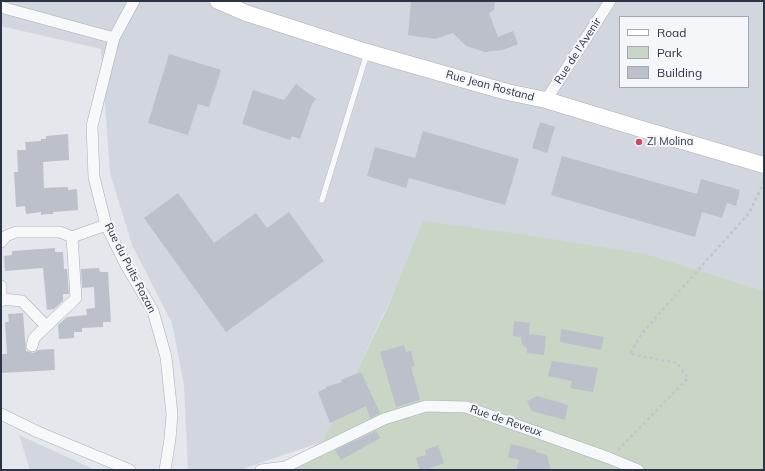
<!DOCTYPE html>
<html>
<head>
<meta charset="utf-8">
<style>
	body { margin:0 }
	#map { position:relative; width:765px; height:471px; overflow:hidden; background:#e4e7ec; font-family:Mulish,sans-serif }
	canvas { display:block }
	.frame { position:absolute; inset:0; border:2px solid #2b3445; pointer-events:none }
	.legend { position:absolute; left:619px; top:16px; width:130px; height:72px; box-sizing:border-box; background:#f4f6f9; border:1px solid #a4a8b1; margin:0; padding:5px 7px; list-style:none; font-size:12px; color:#2b3445 }
	.legend li { display:flex; align-items:center; gap:8px; height:20px }
	.legend b { width:20px; border:1px solid #a4a8b1 }
</style>
</head>
<body>
<div id="map">
<canvas width="765" height="471"></canvas>
<div class="frame"></div>
<ul class="legend">
<li><b style="height:5px;background:#fff"></b>Road</li>
<li><b style="height:11px;background:#c9d6c5"></b>Park</li>
<li><b style="height:11px;background:#bbc0ca"></b>Building</li>
</ul>
</div>
<script>
const ctx = document.querySelector('canvas').getContext('2d');
ctx.lineJoin = 'round';
function paint(path, color) { ctx.fillStyle = color; ctx.fill(path, 'evenodd'); }
const shape = rows => new Path2D(rows.map(r => 'M' + r).join(''));
function stroke(path, color, width, dash) { ctx.strokeStyle = color; ctx.lineWidth = width; ctx.lineCap = dash ? 'butt' : 'round'; ctx.setLineDash(dash || []); ctx.stroke(path); }
function write(font, color, halo, rows, align = 'center') {
  ctx.font = font + ' Mulish,sans-serif'; ctx.lineWidth = 4; ctx.setLineDash([]); ctx.textBaseline = 'middle'; ctx.strokeStyle = halo; ctx.fillStyle = color; for (const [text, x, y, turn = 0] of rows) {
    ctx.save(); ctx.translate(x, y); ctx.rotate((+turn || 0) * Math.PI / 180); ctx.textAlign = isNaN(turn) ? turn : align; if (halo) ctx.strokeText(text, 0, 0); ctx.fillText(text, 0, 0); ctx.restore();
  }
}
const built = shape([
	[1,1,764,1,764,296,426,223,324,441,240,470,188,470,184,385,172,323,132,245,110,173,101,49,1,26],
	[620,17,748,17,748,87,620,87],
	[19,435,95,470,30,470]
]);
const green = shape([
	[423,221,527,235,645,254,764,291,764,470,276,470,324,440,388,306]
]);
const building = shape([
	[411,1,495,1,494,10,489,13,498,37,513,31,518,44,503,50,485,52,466,46,453,33,435,39,408,35],
	[169,54,221,70,209,107,198,104,188,135,148,123],
	[296,84,316,99,312,104,300,139,292,136,290,140,242,124,253,90,284,100],
	[540,122,555,127,547,153,532,148],
	[423,131,519,159,505,205,409,178,406,188,367,176,375,147,415,158],
	[68,134,69,160,43,162,44,188,68,187,68,190,77,189,78,210,53,212,53,214,47,214,41,215,41,212,26,214,25,206,16,207,14,172,18,172,17,150,26,150,25,142,41,141,41,139,46,139,46,136],
	[562,156,697,194,701,179,740,190,736,206,727,203,722,218,702,212,695,237,551,195],
	[178,193,214,243,256,213,267,228,289,212,324,261,226,332,144,218],
	[55,248,55,252,63,252,64,269,67,269,69,294,63,294,63,301,54,309,47,310,43,268,5,271,4,256,12,255,12,251],
	[99,268,100,272,108,272,111,322,103,322,103,327,82,328,82,332,74,332,74,338,59,339,58,325,67,317,87,315,86,309,95,308,94,287,82,288,81,269],
	[23,313,26,351,34,353,38,350,54,349,55,370,1,373,1,354,7,354,5,322,9,322,8,314],
	[514,321,530,323,529,334,546,336,544,355,527,353,527,349,522,344,521,337,513,336],
	[561,329,604,337,601,350,560,342],
	[404,345,406,352,411,351,415,366,411,367,420,400,396,407,380,352],
	[552,361,598,368,593,392,570,388,572,381,548,376],
	[361,372,380,413,370,418,366,406,330,423,318,392,327,388,326,387,342,382,341,380],
	[537,396,568,405,565,420,532,411,527,401],
	[376,431,380,438,341,460,335,450],
	[511,444,536,450,536,452,547,455,551,470,516,470,519,460,508,457],
	[438,445,444,463,425,470,420,470,416,458,426,455,425,450]
]);
const path = shape([
	[618,450,688,378,677,363,630,354,642,333,749,213,764,182]
]);
const service = shape([
	[322,200,367,53]
]);
const minor = shape([
	[134,1,114,38,92,126,94,177,106,225,126,265,153,311,166,357,172,414,170,439,165,470],
	[1,7,114,38],
	[546,100,610,1],
	[1,242,6,236,16,232,60,232,72,237],
	[1,286,1,301],
	[2,299,22,301,46,326],
	[32,346,34,338,76,298,72,237,106,225],
	[1,414,38,432,130,470],
	[261,470,285,467,384,419,426,406,466,407,609,458,638,470]
]);
const secondary = shape([
	[218,1,246,13,367,52,507,92,546,100,638,128,764,165]
]);
const markers = [
	[639,142,4,"#d1495b"]
];
const streetNames = [
	["Rue de l'Avenir",578,51,-57],
	["Rue Jean Rostand",490,86,15],
	["Rue du Puits Rozan",130,268,63],
	["Rue de Reveux",506,421,19]
];
const poiNames = [
	["ZI Molina",647,142]
];
paint(built, '#d2d6de');
paint(green, '#c9d6c5');
paint(building, '#bbc0ca');
stroke(service, '#a9aeb7', 6);
stroke(minor, '#a9aeb7', 12);
stroke(secondary, '#a9aeb7', 17);
stroke(path, '#c2c5cb', 2.5, [3, 3]);
stroke(service, '#f7f8fa', 5.5);
stroke(minor, '#f7f8fa', 11);
stroke(secondary, '#fff', 16);
for (const [x, y, r, color] of markers) { const dot = new Path2D(); dot.arc(x, y, r, 0, 2 * Math.PI); ctx.fillStyle = color; ctx.fill(dot); stroke(dot, '#f4f6f9', 1.5); }
write('11px', '#2b3445', '#f4f6f9', streetNames);
write('11px', '#2b3445', '#f4f6f9', poiNames, 'left');
</script>
</body>
</html>
